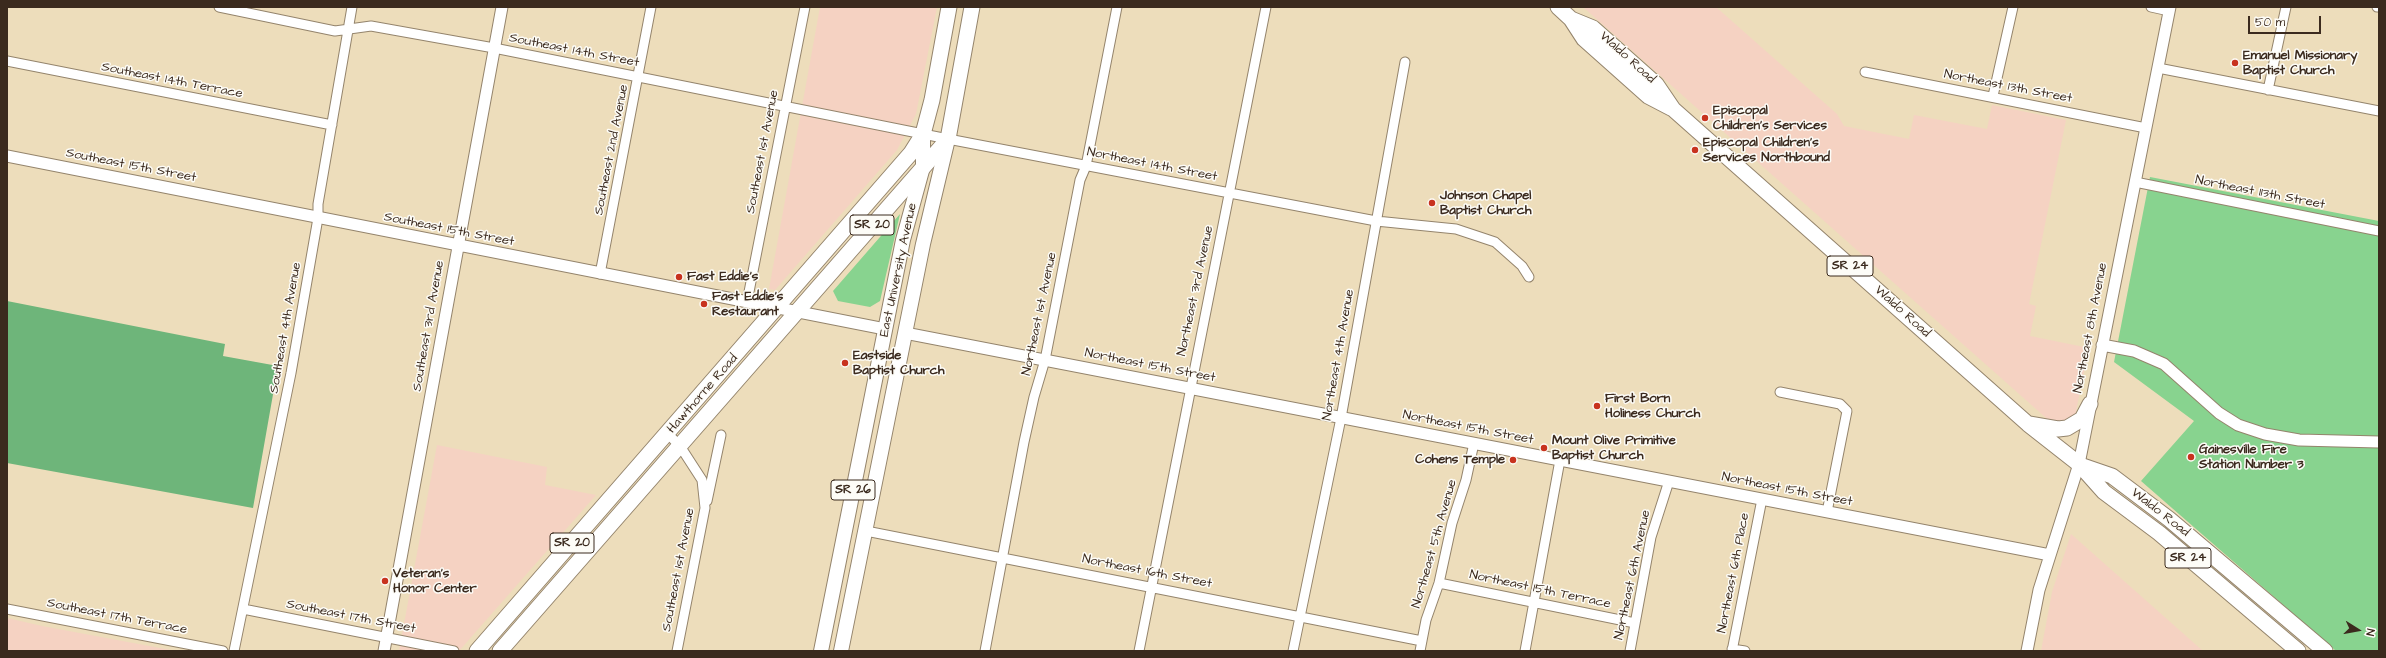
<!DOCTYPE html>
<html>
<head>
<meta charset="utf-8">
<style>
	body { margin:0 }
	#map { position:relative; width:2386px; height:658px; overflow:hidden; background:#edddbb; font-family:"Architects Daughter",sans-serif }
	canvas { display:block }
	.frame { position:absolute; inset:0; border:8px solid #3b2a1e; pointer-events:none }
	.north { position:absolute; left:2338px; top:610px; width:40px; height:40px; -webkit-text-stroke:3px #fdfcf7; paint-order:stroke; rotate:101deg; font-size:11px; font-weight:700; line-height:16px; text-align:center; color:#3b2a1e }
	.north::after { content:''; display:block; margin:auto; width:14px; height:18px; background:#3b2a1e; clip-path:polygon(50% 0,100% 100%,50% 72%,0 100%) }
	.scale { position:absolute; left:2248px; top:16px; width:73px; height:18px; box-sizing:border-box; border:2px solid #3b2a1e; border-top:0; padding-left:5px; font-size:12px; line-height:14px; white-space:nowrap; color:#3b2a1e; -webkit-text-stroke:3px #fdfcf7; paint-order:stroke }
</style>
</head>
<body>
<div id="map">
<canvas width="2386" height="658"></canvas>
<div class="frame"></div>
<div class="north">N</div>
<div class="scale">50 m</div>
</div>
<script>
const ctx = document.querySelector('canvas').getContext('2d');
ctx.lineJoin = 'round';
function paint(path, color) { ctx.fillStyle = color; ctx.fill(path, 'evenodd'); }
const shape = rows => new Path2D(rows.map(r => 'M' + r).join(''));
function stroke(path, color, width, dash) { ctx.strokeStyle = color; ctx.lineWidth = width; ctx.lineCap = dash ? 'butt' : 'round'; ctx.setLineDash(dash || []); ctx.stroke(path); }
function write(font, color, halo, rows, align = 'center') {
  ctx.font = font + ' "Architects Daughter",sans-serif'; ctx.lineWidth = 3; ctx.setLineDash([]); ctx.textBaseline = 'middle'; ctx.strokeStyle = halo; ctx.fillStyle = color; for (const [text, x, y, turn = 0] of rows) {
    ctx.save(); ctx.translate(x, y); ctx.rotate((+turn || 0) * Math.PI / 180); ctx.textAlign = isNaN(turn) ? turn : align; if (halo) ctx.strokeText(text, 0, 0); ctx.fillText(text, 0, 0); ctx.restore();
  }
}
const built = shape([
	[820,7,937,7,916,114,897,150,775,290,769,289],
	[1583,7,1716,7,1837,114,1844,126,1909,139,1914,115,1987,129,1992,105,2066,120,2029,304,2036,306,2030,336,2089,348,2075,416,2067,422,2051,423,2045,417],
	[437,445,547,467,545,485,596,495,459,651,399,651],
	[2071,534,2203,651,2041,651,2052,592],
	[7,618,42,626,176,651,7,651]
]);
const green = shape([
	[2150,177,2379,221,2379,651,2336,651,2141,481,2194,421,2114,362],
	[900,214,880,301,870,307,838,301,833,291]
]);
const forest = shape([
	[7,301,225,344,223,356,278,366,253,508,7,463]
]);
const minor = shape([
	[219,7,335,31,371,26,494,48,948,139,1376,221,1456,229,1495,242,1522,266,1529,277],
	[2151,7,2169,11],
	[2377,7,2379,7],
	[7,61,332,125],
	[2158,68,2379,111],
	[1865,72,2146,128],
	[2268,90,2286,7],
	[1993,96,2013,7],
	[2135,182,2379,231],
	[600,274,651,7],
	[747,302,805,7],
	[1780,392,1840,404,1847,411,1827,512],
	[668,434,680,446,702,480,705,508,677,651],
	[707,501,721,435],
	[866,531,1422,641],
	[1439,583,1635,623],
	[7,609,223,651],
	[243,609,454,651],
	[1732,649,1745,651],
	[234,651,291,373,318,218,318,204,352,7],
	[985,651,1024,442,1034,397,1045,360,1080,180,1086,166,1117,7],
	[1139,651,1266,7],
	[1293,651,1341,418,1405,62],
	[1420,651,1426,620,1439,583,1452,523,1466,480,1474,443],
	[1525,651,1560,460],
	[1630,651,1651,537,1669,481],
	[1732,651,1762,499]
]);
const tertiary = shape([
	[7,156,885,329],
	[905,333,2050,555],
	[2102,345,2134,351,2164,364,2219,413,2238,425,2265,434,2299,440,2379,442],
	[384,651,502,7],
	[2027,651,2039,590,2079,464,2170,7]
]);
const primary = shape([
	[821,651,903,240,923,167,923,134],
	[841,651,923,244,948,139]
]);
const trunk = shape([
	[1558,7,1571,19,1584,39,1648,96,1671,108],
	[1571,19,1593,28,1656,84,1673,109,2028,424,2079,464,2104,492,2159,533,2298,651],
	[2029,424,2058,429,2067,428,2082,419,2090,404],
	[2080,465,2112,476,2169,519,2325,651],
	[477,651,911,153,923,134,932,100,949,7],
	[500,651,948,139,972,7]
]);
const markers = [
	[2235,63,4,"#c8321e"],
	[1705,118,4,"#c8321e"],
	[1695,150,4,"#c8321e"],
	[1432,203,4,"#c8321e"],
	[679,277,4,"#c8321e"],
	[704,304,4,"#c8321e"],
	[845,363,4,"#c8321e"],
	[1597,406,4,"#c8321e"],
	[1544,448,4,"#c8321e"],
	[2191,457,4,"#c8321e"],
	[1513,460,4,"#c8321e"],
	[385,581,4,"#c8321e"]
];
const shields = [
	[872,225,44],
	[1850,266,46],
	[853,490,44],
	[572,543,44],
	[2188,558,46]
];
const shieldNames = [
	["SR 20",872,225],
	["SR 24",1850,266],
	["SR 26",853,490],
	["SR 20",572,543],
	["SR 24",2188,558]
];
const streetNames = [
	["Southeast 14th Street",574,51,11],
	["Waldo Road",1627,58,42],
	["Southeast 14th Terrace",172,81,11],
	["Northeast 13th Street",2008,87,11],
	["Southeast 2nd Avenue",612,150,-79],
	["Southeast 1st Avenue",763,152,-79],
	["Northeast 14th Street",1152,165,11],
	["Southeast 15th Street",131,166,11],
	["Northeast 113th Street",2260,193,11],
	["Southeast 15th Street",449,230,11],
	["East University Avenue",899,270,-78],
	["Northeast 3rd Avenue",1196,291,-78],
	["Waldo Road",1902,312,42],
	["Northeast 1st Avenue",1040,314,-78],
	["Southeast 3rd Avenue",429,326,-80],
	["Southeast 4th Avenue",286,328,-80],
	["Northeast 8th Avenue",2091,328,-79],
	["Northeast 4th Avenue",1339,355,-80],
	["Northeast 15th Street",1150,366,11],
	["Hawthorne Road",703,394,-49],
	["Northeast 15th Street",1468,428,11],
	["Northeast 15th Street",1787,490,11],
	["Waldo Road",2160,513,38],
	["Northeast 5th Avenue",1435,544,-74],
	["Southeast 1st Avenue",679,570,-79],
	["Northeast 16th Street",1147,572,11],
	["Northeast 6th Place",1734,573,-79],
	["Northeast 6th Avenue",1633,575,-78],
	["Northeast 15th Terrace",1540,590,12],
	["Southeast 17th Terrace",117,617,11],
	["Southeast 17th Street",351,617,11]
];
const poiNames = [
	["Emanuel Missionary",2243,56],
	["Baptist Church",2243,71],
	["Episcopal",1713,111],
	["Children's Services",1713,126],
	["Episcopal Children's",1703,143],
	["Services Northbound",1703,158],
	["Johnson Chapel",1440,196],
	["Baptist Church",1440,211],
	["Fast Eddie's",687,277],
	["Fast Eddie's",712,297],
	["Restaurant",712,312],
	["Eastside",853,356],
	["Baptist Church",853,371],
	["First Born",1605,399],
	["Holiness Church",1605,414],
	["Mount Olive Primitive",1552,441],
	["Baptist Church",1552,456],
	["Gainesville Fire",2199,450],
	["Station Number 3",2199,465],
	["Cohens Temple",1505,460,"right"],
	["Veteran's",393,574],
	["Honor Center",393,589]
];
paint(built, '#f5d2c2');
paint(green, '#88d38f');
paint(forest, '#6eb57a');
stroke(minor, '#94846c', 11);
stroke(tertiary, '#94846c', 13);
stroke(primary, '#94846c', 16);
stroke(trunk, '#94846c', 17);
stroke(minor, '#fff', 9);
stroke(tertiary, '#fff', 11);
stroke(primary, '#fff', 14);
stroke(trunk, '#fff', 15);
for (const [x, y, r, color] of markers) { const dot = new Path2D(); dot.arc(x, y, r, 0, 2 * Math.PI); ctx.fillStyle = color; ctx.fill(dot); stroke(dot, '#fdfcf7', 1.5); }
for (const [x, y, w] of shields) { const box = new Path2D(); box.roundRect(x - w / 2, y - 10, w, 20, 3); ctx.fillStyle = '#fdfcf7'; ctx.fill(box); stroke(box, '#3b2a1e', 1); }
write('bold 12px', '#3b2a1e', null, shieldNames);
write('13px', '#3b2a1e', '#fdfcf7', streetNames);
write('bold 13px', '#3b2a1e', '#fdfcf7', poiNames, 'left');
</script>
</body>
</html>
